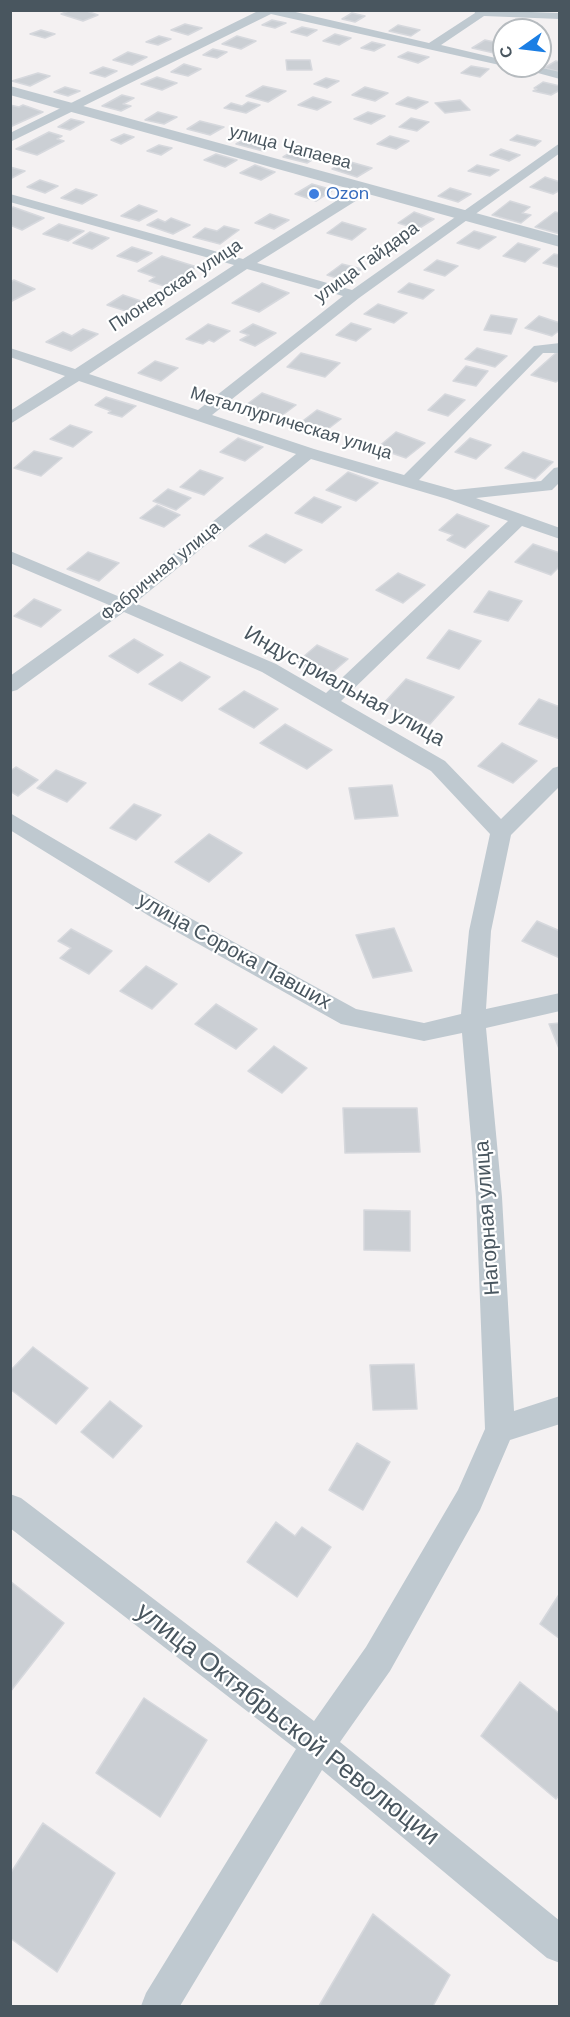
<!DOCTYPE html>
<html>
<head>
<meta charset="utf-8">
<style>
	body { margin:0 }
	#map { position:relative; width:570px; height:2017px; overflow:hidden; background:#f4f1f2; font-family:"DM Sans",sans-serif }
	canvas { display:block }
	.frame { position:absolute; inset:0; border:12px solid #49565f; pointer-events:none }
	.north { position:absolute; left:492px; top:18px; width:60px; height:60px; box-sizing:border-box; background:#fff; border:2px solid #b6bbbf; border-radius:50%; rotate:256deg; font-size:16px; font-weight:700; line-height:24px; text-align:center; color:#49565f }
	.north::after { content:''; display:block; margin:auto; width:21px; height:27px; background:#1b7ee4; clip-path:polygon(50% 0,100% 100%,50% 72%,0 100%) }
</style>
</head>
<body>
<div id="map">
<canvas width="570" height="2017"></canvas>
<div class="frame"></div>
<div class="north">С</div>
</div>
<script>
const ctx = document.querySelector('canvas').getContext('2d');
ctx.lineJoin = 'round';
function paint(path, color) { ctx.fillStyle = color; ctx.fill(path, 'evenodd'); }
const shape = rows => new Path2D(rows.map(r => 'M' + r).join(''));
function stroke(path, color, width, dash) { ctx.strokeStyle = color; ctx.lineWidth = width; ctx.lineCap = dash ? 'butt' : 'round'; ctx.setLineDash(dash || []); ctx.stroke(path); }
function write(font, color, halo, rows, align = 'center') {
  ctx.font = font + ' "DM Sans",sans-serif'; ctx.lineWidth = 4.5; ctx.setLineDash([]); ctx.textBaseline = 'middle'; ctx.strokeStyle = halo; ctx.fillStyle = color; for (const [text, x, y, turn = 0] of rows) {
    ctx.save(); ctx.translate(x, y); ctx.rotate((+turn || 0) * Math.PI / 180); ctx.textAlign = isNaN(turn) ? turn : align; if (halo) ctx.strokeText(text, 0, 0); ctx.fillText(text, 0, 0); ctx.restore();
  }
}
const building = shape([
	[71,10,84,10,98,15,83,21,61,14,71,10],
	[352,13,365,16,355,22,342,19,352,13],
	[516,19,537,23,529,29,508,24,516,19],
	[272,20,286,23,275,28,262,25,272,20],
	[185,24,202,28,188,35,171,30,185,24],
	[398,25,420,30,411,36,389,31,398,25],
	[302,27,317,30,307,36,291,32,302,27],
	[41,30,55,34,45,38,30,34,41,30],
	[335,34,351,38,339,45,323,41,335,34],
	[159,36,171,39,158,45,146,42,159,36],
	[237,36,256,41,241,49,222,44,237,36],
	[485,40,504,44,504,47,494,53,472,48,485,40],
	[372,42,385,45,374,51,361,48,372,42],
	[213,49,227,52,217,58,203,55,213,49],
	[128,52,147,57,132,65,113,60,128,52],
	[408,52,429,57,418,63,398,57,408,52],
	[286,60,310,60,312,70,287,70,286,60],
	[556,61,560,62,560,72,544,68,556,61],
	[184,64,201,69,188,76,171,72,184,64],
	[471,66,489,69,480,77,461,73,471,66],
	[103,67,117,71,105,77,90,73,103,67],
	[38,73,50,76,30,86,12,81,38,73],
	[157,77,177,83,162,90,141,84,157,77],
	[326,78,339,81,327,88,314,84,326,78],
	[543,82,560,86,560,90,551,95,533,91,537,89,534,88,543,82],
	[263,86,286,91,268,102,246,96,263,86],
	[65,87,80,91,68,96,54,92,65,87],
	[365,87,388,93,375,101,352,95,365,87],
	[122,95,134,98,123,104,131,106,121,111,102,106,122,95],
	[313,97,331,102,317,110,298,105,313,97],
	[408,97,428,102,416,109,396,104,408,97],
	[460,100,470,110,445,113,435,103,460,100],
	[248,102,260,105,246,113,224,108,231,103,242,106,248,102],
	[10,105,19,107,23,105,43,112,10,127,10,105],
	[158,112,177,117,164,124,145,120,158,112],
	[368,112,385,116,371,124,354,119,368,112],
	[411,118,429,122,417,131,399,127,411,118],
	[71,119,84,122,70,130,58,127,71,119],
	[200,121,224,127,210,135,187,129,200,121],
	[49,132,62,136,57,139,64,141,37,155,16,149,49,132],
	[124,134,134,137,121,144,111,140,124,134],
	[517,135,541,141,535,146,510,140,517,135],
	[390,136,409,141,396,149,377,144,390,136],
	[247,137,275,144,263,151,236,144,247,137],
	[159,145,172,148,161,155,147,151,159,145],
	[301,146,312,149,308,152,320,155,307,163,283,157,301,146],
	[501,149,520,155,509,161,490,155,501,149],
	[216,154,237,160,225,167,204,160,216,154],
	[347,161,372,168,357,177,332,169,347,161],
	[255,165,275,172,261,180,240,173,255,165],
	[477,165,499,170,490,176,468,171,477,165],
	[10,167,25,171,10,179,10,167],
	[545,177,560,182,560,190,553,194,530,187,545,177],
	[40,180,58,186,45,193,27,187,40,180],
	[312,184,333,190,316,201,295,194,312,184],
	[450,188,471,194,458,202,438,196,450,188],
	[76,189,97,195,82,204,61,198,76,189],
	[510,201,530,207,522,213,531,215,521,223,492,215,510,201],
	[139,205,157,211,139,221,121,216,139,205],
	[13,207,44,218,22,230,10,225,10,209,13,207],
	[414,212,434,219,418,229,398,223,414,212],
	[555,212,560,213,560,234,535,227,555,212],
	[270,214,289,220,274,229,255,223,270,214],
	[171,218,190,225,173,234,147,225,158,219,165,222,171,218],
	[342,222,366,229,352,240,327,233,342,222],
	[59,224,84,231,68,241,43,234,59,224],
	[224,226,239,230,220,244,193,237,205,228,217,231,224,226],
	[474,231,496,237,479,249,457,243,474,231],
	[90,232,109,238,92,249,73,243,90,232],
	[518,243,540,249,525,262,503,256,518,243],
	[132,247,152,253,137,262,117,256,132,247],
	[554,254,560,255,558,267,543,263,554,254],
	[162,256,197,267,167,287,149,281,155,277,138,271,162,256],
	[437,260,458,266,445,276,424,270,437,260],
	[342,264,362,269,347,281,327,275,342,264],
	[14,280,35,289,10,302,10,282,14,280],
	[262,283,289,293,259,312,232,303,262,283],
	[409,283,434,290,423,299,398,292,409,283],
	[123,295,144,302,129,312,107,305,123,295],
	[378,304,407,313,394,323,364,314,378,304],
	[491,315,517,319,511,334,484,330,491,315],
	[539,316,560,323,560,330,552,336,525,328,539,316],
	[351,323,371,329,356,341,336,335,351,323],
	[208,324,230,331,214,342,209,340,203,344,186,339,208,324],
	[253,324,276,333,255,346,240,340,249,335,240,332,253,324],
	[83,329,98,334,71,351,46,342,63,332,72,336,83,329],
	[477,348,507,356,495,367,465,359,477,348],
	[557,352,560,353,560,379,556,382,531,375,557,352],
	[301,353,340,363,325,377,287,367,301,353],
	[155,361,178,368,161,381,138,373,155,361],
	[466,366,488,371,476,386,453,381,466,366],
	[262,393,296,405,280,417,246,405,262,393],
	[445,394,465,400,448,416,428,410,445,394],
	[106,397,136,406,122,417,108,413,111,411,95,405,106,397],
	[317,410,341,419,324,432,300,423,317,410],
	[70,425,92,432,73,447,50,439,70,425],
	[396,432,425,443,406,458,377,448,396,432],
	[238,438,263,447,245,461,220,452,238,438],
	[470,438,491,445,476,459,455,452,470,438],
	[34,451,62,458,41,476,14,468,34,451],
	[523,452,553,462,535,479,505,468,523,452],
	[200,470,223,478,204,495,180,487,200,470],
	[348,472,378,483,356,501,326,490,348,472],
	[168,489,191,498,176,510,153,501,168,489],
	[314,497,341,507,322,523,295,513,314,497],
	[157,505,180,515,164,527,140,518,157,505],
	[457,514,489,526,465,548,447,540,453,535,439,530,457,514],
	[266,534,302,550,285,563,249,546,266,534],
	[533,544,560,553,560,566,551,575,515,562,533,544],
	[88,552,119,563,99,581,67,569,88,552],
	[398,573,425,585,403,603,376,590,398,573],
	[489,591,522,601,508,621,474,612,489,591],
	[34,599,61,610,41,627,14,616,34,599],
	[449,630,481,641,459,669,427,658,449,630],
	[134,639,163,655,138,673,109,656,134,639],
	[317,645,348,659,326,678,295,664,317,645],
	[180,662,210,677,182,701,149,684,180,662],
	[406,679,454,697,430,724,382,705,406,679],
	[244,691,278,709,254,728,219,709,244,691],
	[539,699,560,707,560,739,519,724,539,699],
	[285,724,332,750,307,769,260,743,285,724],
	[502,743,537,761,513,783,478,766,502,743],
	[16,767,38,780,18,796,10,791,10,771,16,767],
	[56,770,86,783,67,802,37,788,56,770],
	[392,785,398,816,355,819,349,788,392,785],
	[134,804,161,815,136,840,110,828,134,804],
	[209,834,242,853,209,882,175,862,209,834],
	[537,921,560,931,560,958,522,941,537,921],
	[394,928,412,971,373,978,356,935,394,928],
	[71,929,112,951,89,974,60,958,71,948,58,941,71,929],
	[146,966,177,984,152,1009,120,991,146,966],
	[216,1004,257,1029,236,1049,195,1024,216,1004],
	[560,1023,560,1051,549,1024,560,1023],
	[274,1046,307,1068,282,1093,248,1071,274,1046],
	[343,1108,417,1108,420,1152,345,1153,343,1108],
	[364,1210,410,1211,410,1251,364,1250,364,1210],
	[33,1347,88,1388,56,1424,10,1389,10,1371,33,1347],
	[414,1364,417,1409,373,1410,370,1365,414,1364],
	[110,1401,142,1426,113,1458,81,1432,110,1401],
	[357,1443,390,1462,363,1510,329,1490,357,1443],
	[276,1522,295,1536,302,1527,331,1547,297,1597,247,1562,276,1522],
	[10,1581,64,1623,10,1692,10,1581],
	[560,1593,560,1639,540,1624,560,1593],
	[520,1682,560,1714,560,1794,556,1799,481,1736,520,1682],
	[144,1698,207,1740,160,1817,96,1773,144,1698],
	[43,1823,115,1873,57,1972,10,1938,10,1874,43,1823],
	[373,1914,450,1975,433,2006,319,2006,373,1914]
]);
const minor = shape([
	[260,10,287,10,429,43,475,13,474,10,560,13,560,19,484,16,441,45,504,60,504,66,271,14,10,142,10,133,260,10],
	[512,66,533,66,560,72,560,79,512,66],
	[560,143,560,153,359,298,212,415,314,449,404,475,534,346,560,343,560,353,543,353,419,480,455,490,541,481,554,468,560,467,560,482,552,490,476,498,560,528,560,539,522,526,341,701,445,761,501,819,553,768,560,766,560,786,511,835,491,931,486,1009,560,993,560,1011,486,1028,502,1197,514,1411,560,1396,560,1424,510,1440,480,1510,390,1671,340,1742,560,1921,560,1963,547,1958,322,1770,180,2006,141,2006,146,1993,296,1749,10,1528,10,1494,21,1498,314,1721,366,1647,458,1490,485,1429,476,1197,462,1033,424,1041,341,1024,154,919,10,830,10,813,170,907,356,1009,424,1023,461,1014,469,931,490,834,431,771,262,672,124,612,17,690,10,692,10,676,109,605,10,563,10,551,120,597,296,454,79,381,10,424,10,411,65,376,10,357,10,348,75,369,234,265,10,202,10,194,243,259,360,186,370,186,370,192,257,263,352,290,560,143],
	[247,269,343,296,198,410,89,374,247,269],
	[311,459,447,499,508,521,326,693,276,664,135,603,311,459]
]);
const tertiary = shape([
	[10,86,560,236,560,247,10,95,10,86]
]);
const markers = [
	[314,194,6,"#3f7fe0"]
];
const farStreetnames = [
	["улица Чапаева",290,148,15],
	["улица Гайдара",367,263,-36],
	["Пионерская улица",176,286,-33],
	["Металлургическая улица",291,424,17],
	["Фабричная улица",161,572,-39]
];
const farShopnames = [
	["Ozon",326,194]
];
const streetNames = [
	["Индустриальная улица",344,687,29],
	["улица Сорока Павших",234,952,29],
	["Нагорная улица",488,1218,-94]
];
const nearStreetnames = [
	["улица Октябрьской Революции",287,1725,38]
];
paint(building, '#cbcfd4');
stroke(building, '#d6d8dd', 1.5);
paint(minor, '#bfc9d0');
paint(tertiary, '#bfc9d0');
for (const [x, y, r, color] of markers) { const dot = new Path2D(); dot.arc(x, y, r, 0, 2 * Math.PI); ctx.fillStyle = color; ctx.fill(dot); stroke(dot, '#fff', 2); }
write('18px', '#49565f', '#fff', farStreetnames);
write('18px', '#366cbe', '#fff', farShopnames, 'left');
write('21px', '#49565f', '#fff', streetNames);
write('26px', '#49565f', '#fff', nearStreetnames);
</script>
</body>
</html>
